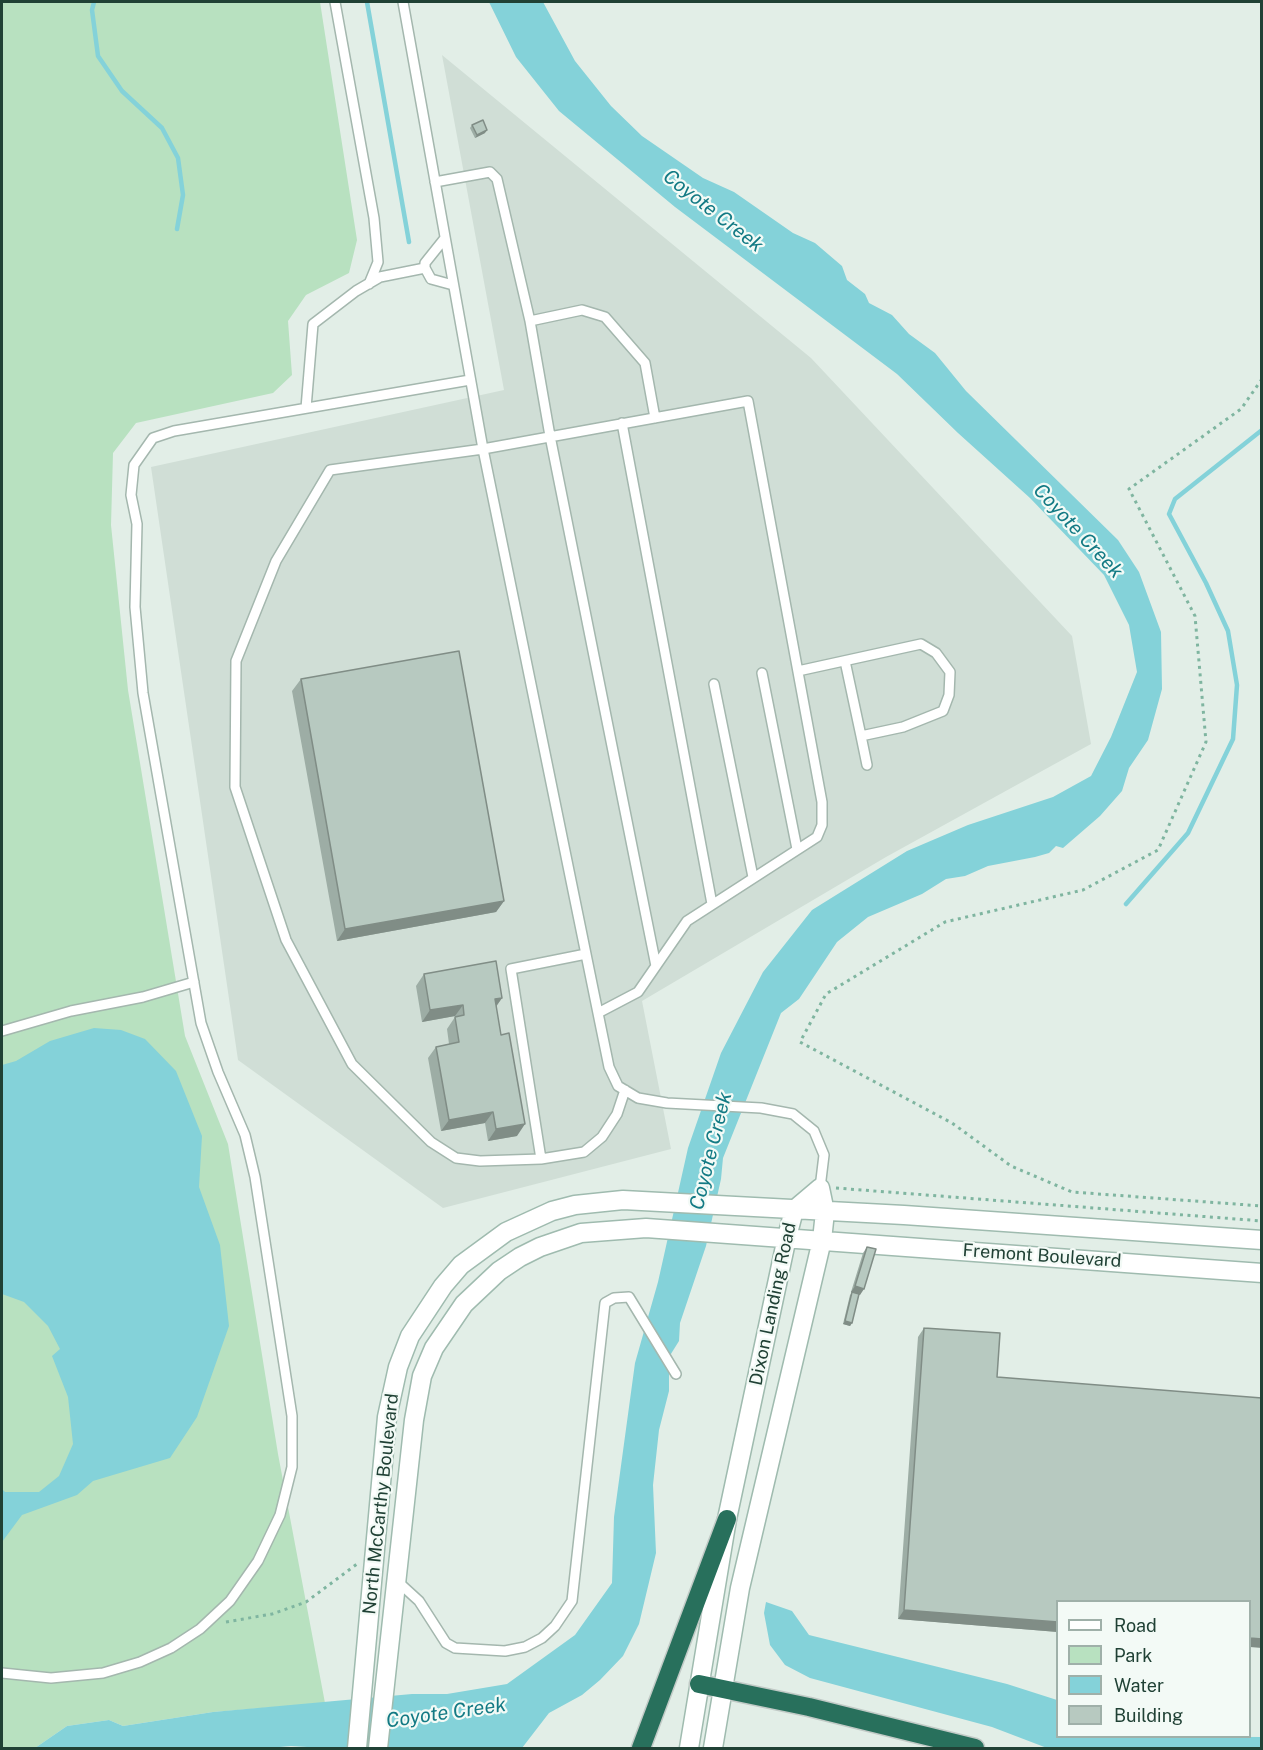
<!DOCTYPE html>
<html>
<head>
<meta charset="utf-8">
<style>
	body { margin:0 }
	#map { position:relative; width:1263px; height:1750px; overflow:hidden; background:#e2eee7; font-family:"Public Sans",sans-serif }
	canvas { display:block }
	.frame { position:absolute; inset:0; border:3px solid #204135; pointer-events:none }
	.legend { position:absolute; left:1056px; top:1600px; width:195px; height:138px; box-sizing:border-box; background:#f3faf6; border:2px solid #9fb0a9; margin:0; padding:8px 10px; list-style:none; font-size:18px; color:#204135 }
	.legend li { display:flex; align-items:center; gap:12px; height:30px }
	.legend b { width:30px; border:2px solid #9fb0a9 }
</style>
</head>
<body>
<div id="map">
<canvas width="1263" height="1750"></canvas>
<div class="frame"></div>
<ul class="legend">
<li><b style="height:8px;background:#fff"></b>Road</li>
<li><b style="height:16px;background:#b8e1c0"></b>Park</li>
<li><b style="height:16px;background:#84d2d9"></b>Water</li>
<li><b style="height:16px;background:#b7c9c0"></b>Building</li>
</ul>
</div>
<script>
const ctx = document.querySelector('canvas').getContext('2d');
ctx.lineJoin = 'round';
function paint(path, color) { ctx.fillStyle = color; ctx.fill(path, 'evenodd'); }
const shape = rows => new Path2D(rows.map(r => 'M' + r).join(''));
function stroke(path, color, width, dash) { ctx.strokeStyle = color; ctx.lineWidth = width; ctx.lineCap = dash ? 'butt' : 'round'; ctx.setLineDash(dash || []); ctx.stroke(path); }
function write(font, color, halo, rows, align = 'center') {
  ctx.font = font + ' "Public Sans",sans-serif'; ctx.lineWidth = 4.5; ctx.setLineDash([]); ctx.textBaseline = 'middle'; ctx.strokeStyle = halo; ctx.fillStyle = color; for (const [text, x, y, turn = 0] of rows) {
    ctx.save(); ctx.translate(x, y); ctx.rotate((+turn || 0) * Math.PI / 180); ctx.textAlign = isNaN(turn) ? turn : align; if (halo) ctx.strokeText(text, 0, 0); ctx.fillText(text, 0, 0); ctx.restore();
  }
}
const built = shape([
	[442,55,811,358,1072,636,1091,744,886,857,642,1001,671,1149,443,1208,238,1060,151,467,504,390]
]);
const green = shape([
	[2,2,320,2,357,240,349,273,306,295,288,321,292,375,273,393,136,423,113,453,111,525,128,690,185,1036,228,1144,278,1454,325,1703,213,1712,123,1726,109,1720,67,1726,35,1748,2,1748]
]);
const water = shape([
	[489,2,543,2,575,61,611,106,642,136,703,178,734,192,793,233,815,243,842,266,847,280,865,294,869,303,892,315,909,334,935,353,966,391,1118,540,1139,572,1161,632,1162,689,1148,740,1129,768,1122,791,1100,816,1063,848,1056,846,1049,853,1035,857,988,866,965,876,946,879,922,894,868,917,837,942,799,999,781,1013,723,1158,721,1179,706,1246,680,1323,679,1341,669,1357,669,1391,659,1430,653,1485,656,1553,639,1624,623,1656,600,1680,582,1695,549,1713,522,1748,323,1748,291,1746,268,1748,35,1748,67,1726,109,1720,123,1726,213,1712,412,1694,447,1694,507,1684,575,1635,612,1583,614,1517,635,1363,658,1282,688,1148,721,1053,763,972,812,910,907,851,968,825,1053,797,1091,776,1111,737,1137,672,1129,625,1104,575,1030,498,958,433,897,374,675,207,559,111,516,57],
	[94,1028,121,1030,145,1039,176,1071,202,1136,199,1187,220,1245,229,1326,197,1417,170,1458,93,1481,77,1495,22,1515,2,1542,2,1489,5,1492,39,1492,59,1476,73,1444,68,1397,52,1356,60,1349,48,1326,24,1302,2,1294,2,1065,16,1061,50,1041],
	[766,1602,792,1611,809,1635,1007,1684,1057,1700,1058,1736,1261,1737,1261,1748,1047,1748,992,1727,810,1678,785,1665,770,1645,764,1613]
]);
const stream = shape([
	[94,2,92,10,98,56,122,91,162,128,178,158,183,195,177,229],
	[367,2,409,242],
	[1126,904,1188,833,1233,739,1237,685,1228,631,1206,583,1169,514,1175,499,1262,430]
]);
const path = shape([
	[1262,379,1241,409,1129,489,1195,616,1206,742,1158,850,1083,890,945,922,826,994,800,1042,952,1123,1011,1166,1072,1192,1262,1206],
	[836,1188,1262,1221],
	[226,1622,272,1614,306,1602,357,1564]
]);
const service = shape([
	[335,2,374,218,378,262,369,284],
	[403,2,483,449,609,1067,618,1086,638,1098,667,1103,761,1108,793,1114,814,1131,824,1155,820,1188],
	[435,182,490,172,497,179,530,321,582,310,605,317,645,363,655,418],
	[445,238,425,263,425,268,431,279,453,285],
	[530,321,550,436,656,966],
	[306,408,313,324,356,291,380,277,425,268],
	[622,423,712,904],
	[798,671,921,644,936,653,950,672,949,695,943,711,903,727,861,736,845,661],
	[762,673,797,849],
	[714,684,753,877],
	[861,736,867,765],
	[598,1013,638,992,687,921,817,837,822,825,822,802,748,401,483,449,330,470,276,561,236,661,235,787,286,940,352,1064,431,1142,456,1158,480,1161,541,1159,584,1152,602,1137,617,1114,625,1090],
	[2,1031,71,1011,143,997,194,982],
	[541,1159,511,969,586,954],
	[396,1580,419,1601,446,1643,455,1648,505,1651,525,1647,542,1638,555,1626,572,1601,605,1303,614,1298,629,1297,676,1374],
	[2,1673,51,1678,103,1673,140,1662,171,1648,200,1629,230,1601,258,1561,280,1515,292,1467,292,1416,255,1177,245,1135,218,1072,201,1023,143,693,135,607,137,524,131,495,134,465,153,438,174,431,470,380]
]);
const secondary = shape([
	[357,1748,387,1417,398,1367,410,1336,443,1286,461,1265,506,1232,552,1211,575,1205,623,1200,904,1215,1262,1240],
	[378,1748,414,1420,422,1376,434,1348,464,1304,499,1271,520,1257,540,1247,581,1233,646,1228,1262,1273],
	[689,1748,727,1519,787,1237,794,1210,820,1188,825,1212,822,1240,740,1588,713,1748]
]);
const motorway = shape([
	[699,1684,809,1707,975,1748],
	[641,1748,727,1519]
]);
const wall = shape([
	[472,125,485,133,475,138,470,128],
	[301,679,504,901,496,912,337,941,292,691],
	[424,974,502,998,496,1007,517,1136,488,1141,485,1123,441,1131,428,1058,436,1047,449,1044,447,1029,455,1017,455,1016,422,1022,416,986],
	[867,1247,860,1295,858,1294,852,1323,850,1326,843,1324,850,1295,853,1292,851,1292,863,1253],
	[924,1328,997,1377,1058,1602,1058,1632,898,1619,918,1337]
]);
const shadedWall = shape([
	[487,130,485,133,475,138,477,135],
	[504,901,496,912,337,941,345,929],
	[502,998,494,1009,495,999],
	[463,1005,455,1016,422,1022,430,1010],
	[493,1112,485,1123,441,1131,449,1120],
	[525,1124,517,1136,488,1141,496,1129],
	[855,1286,864,1289,860,1295,851,1292],
	[845,1321,852,1323,850,1326,843,1324],
	[904,1610,1058,1622,1058,1632,898,1619],
	[1250,1638,1262,1639,1262,1648,1250,1647]
]);
const building = shape([
	[483,120,487,130,477,135,472,125,483,120],
	[459,651,504,901,345,929,301,679,459,651],
	[496,961,502,998,495,999,501,1035,509,1033,525,1124,496,1129,493,1112,449,1120,436,1047,459,1042,455,1017,464,1015,463,1005,430,1010,424,974,496,961],
	[867,1247,876,1249,864,1289,855,1286,867,1247],
	[852,1292,859,1294,852,1323,845,1321,852,1292],
	[924,1328,1000,1333,997,1377,1262,1398,1262,1639,1250,1638,1250,1602,1058,1602,1058,1622,904,1610,924,1328]
]);
const streetNames = [
	["Fremont Boulevard",1042,1256,4],
	["Dixon Landing Road",773,1304,-78],
	["North McCarthy Boulevard",381,1504,-84]
];
const waterNames = [
	["Coyote Creek",713,211,38],
	["Coyote Creek",1078,531,47],
	["Coyote Creek",711,1151,-76],
	["Coyote Creek",446,1713,-8]
];
paint(built, '#d0ded6');
paint(green, '#b8e1c0');
paint(water, '#84d2d9');
stroke(stream, '#84d2d9', 4.5);
stroke(service, '#a4b7ae', 12);
stroke(secondary, '#9fbbaf', 21);
stroke(motorway, '#c1cac6', 21);
stroke(path, '#7fb5a0', 3, [3, 4.5]);
stroke(service, '#fff', 9);
stroke(secondary, '#fff', 18);
stroke(motorway, '#28705c', 18);
paint(wall, '#9dada5');
paint(shadedWall, '#808d86');
paint(building, '#b7c9c0');
stroke(building, '#808d86', 1.5);
write('18px', '#204135', '#f3faf6', streetNames);
write('italic 20px', '#137a84', '#f3faf6', waterNames);
</script>
</body>
</html>
